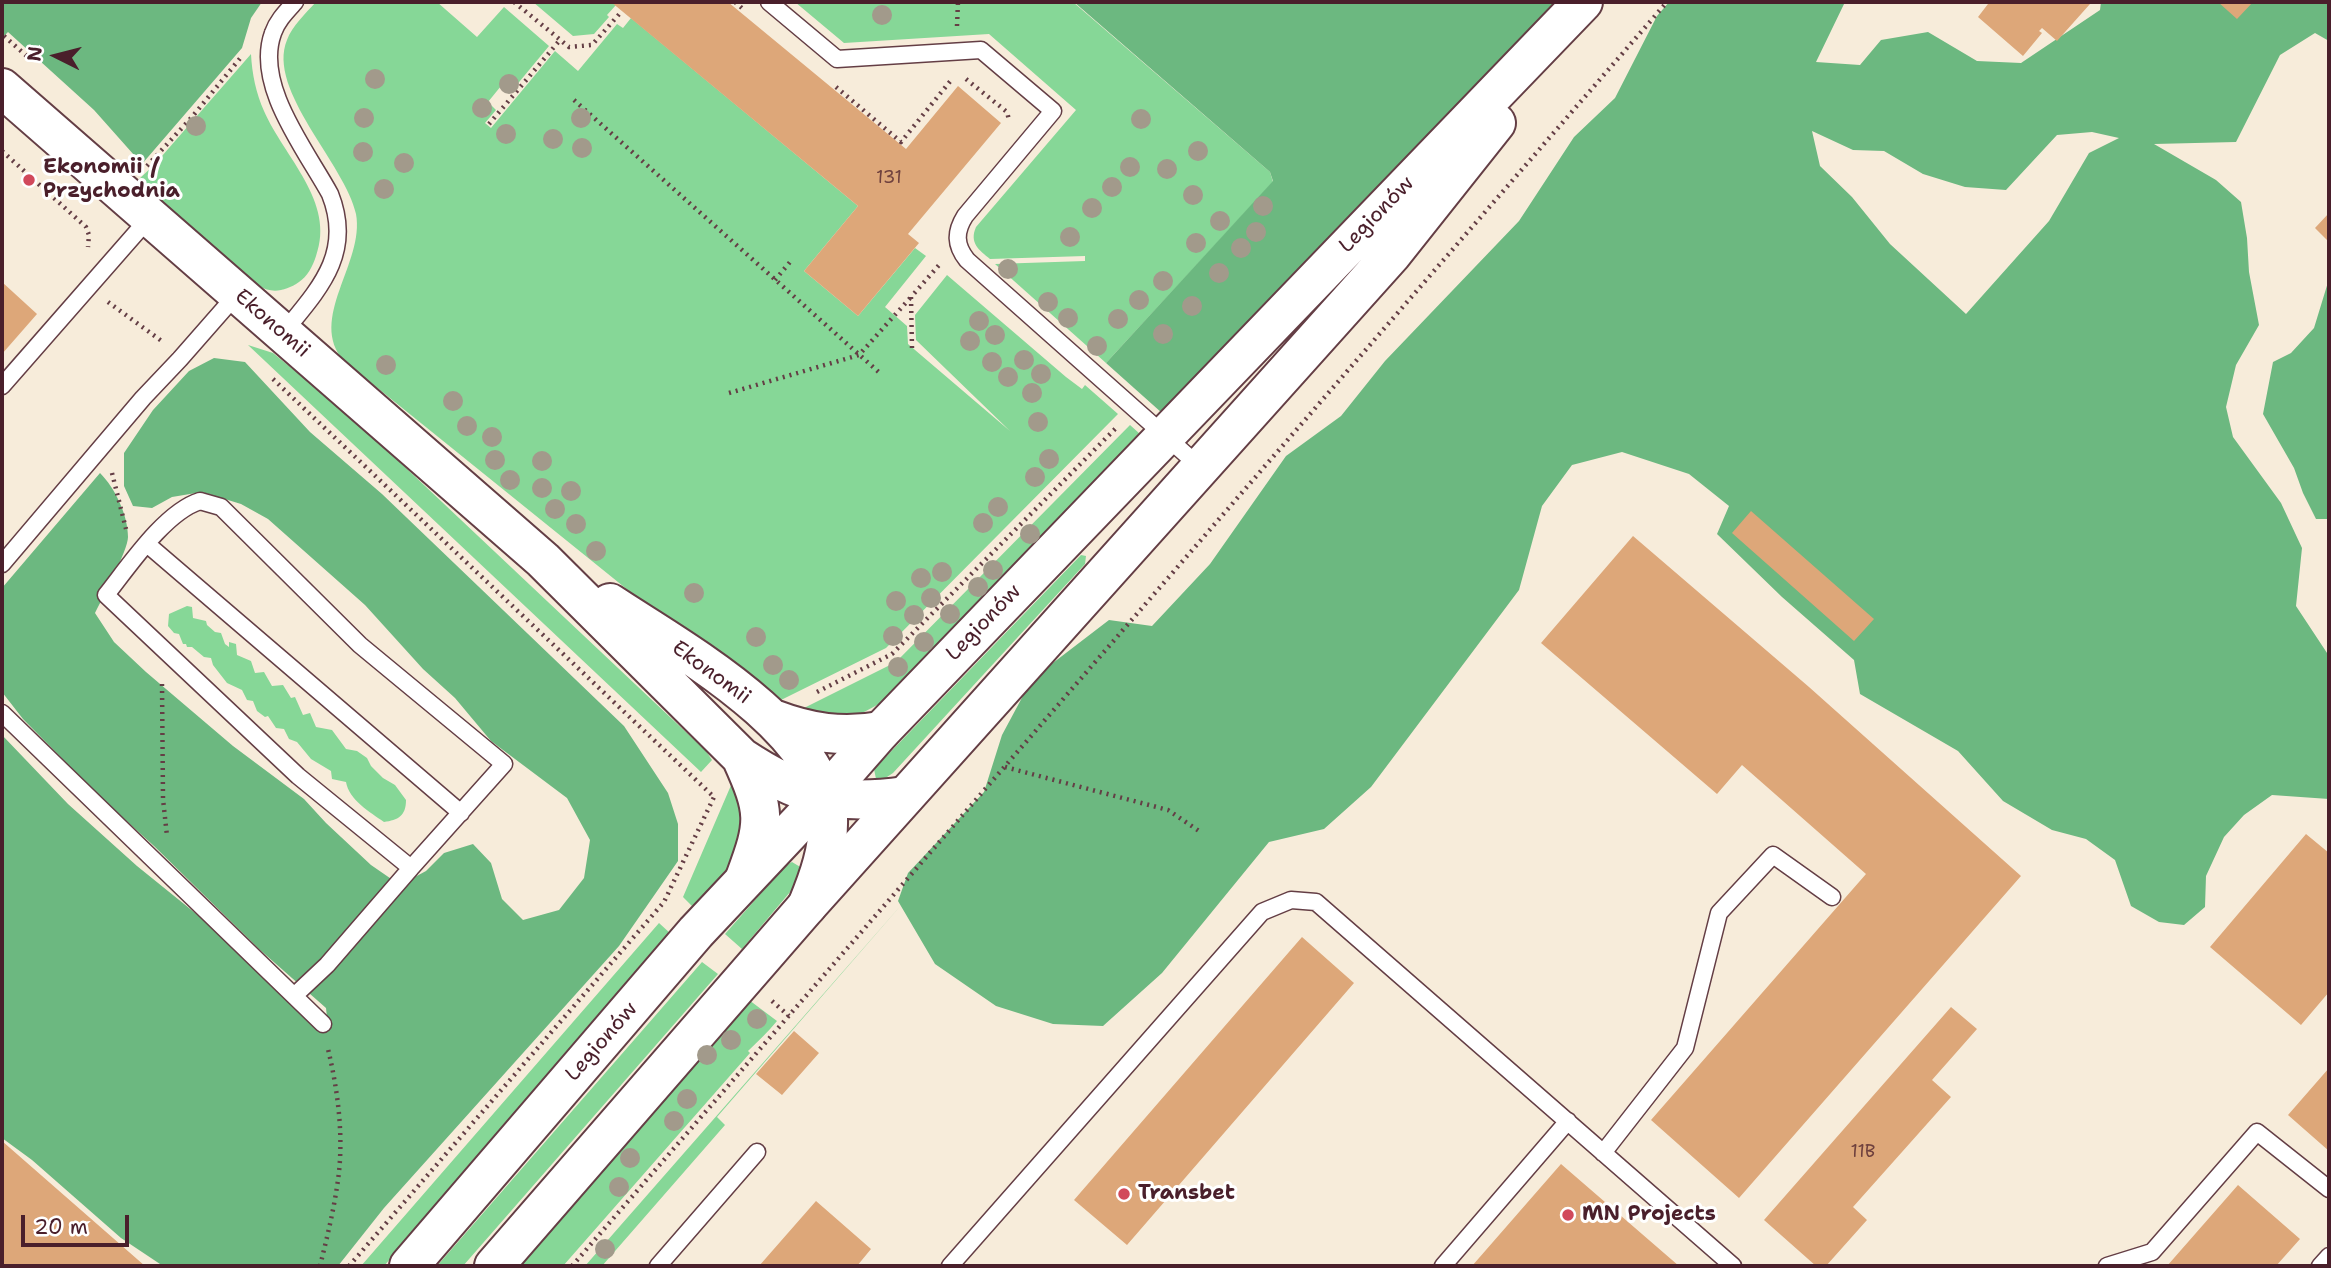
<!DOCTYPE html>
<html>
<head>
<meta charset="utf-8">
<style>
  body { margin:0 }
  #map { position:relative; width:2331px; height:1268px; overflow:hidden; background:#f7ecda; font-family:"Shantell Sans",sans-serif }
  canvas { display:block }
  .frame { position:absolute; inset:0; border:4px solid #4a1f2b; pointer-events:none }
  .north { position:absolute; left:21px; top:21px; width:70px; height:70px; -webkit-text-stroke:5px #fff; paint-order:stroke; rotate:276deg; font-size:19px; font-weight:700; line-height:28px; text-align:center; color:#4a1f2b }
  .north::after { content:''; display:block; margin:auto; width:24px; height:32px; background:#4a1f2b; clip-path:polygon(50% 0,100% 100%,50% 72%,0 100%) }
  .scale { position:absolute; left:21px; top:1215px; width:108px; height:32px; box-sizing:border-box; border:4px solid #4a1f2b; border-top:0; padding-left:9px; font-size:21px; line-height:24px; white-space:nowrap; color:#4a1f2b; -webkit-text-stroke:5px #fff; paint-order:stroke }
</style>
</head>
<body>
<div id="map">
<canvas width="2331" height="1268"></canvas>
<div class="frame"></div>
<div class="north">N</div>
<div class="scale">20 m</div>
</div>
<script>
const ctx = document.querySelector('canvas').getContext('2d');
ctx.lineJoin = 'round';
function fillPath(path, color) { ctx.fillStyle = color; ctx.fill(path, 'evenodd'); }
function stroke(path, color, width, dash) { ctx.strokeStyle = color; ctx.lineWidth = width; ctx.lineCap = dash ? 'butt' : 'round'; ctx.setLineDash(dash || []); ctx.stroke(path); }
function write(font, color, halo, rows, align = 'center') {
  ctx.font = font + ' "Shantell Sans",sans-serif'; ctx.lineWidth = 6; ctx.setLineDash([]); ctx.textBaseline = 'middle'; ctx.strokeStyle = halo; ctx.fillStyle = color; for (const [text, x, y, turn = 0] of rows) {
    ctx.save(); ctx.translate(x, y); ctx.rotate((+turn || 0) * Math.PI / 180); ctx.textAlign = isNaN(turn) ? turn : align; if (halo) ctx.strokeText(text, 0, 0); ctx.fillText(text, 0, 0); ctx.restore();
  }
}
fillPath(new Path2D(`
  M316 2H437L477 37 504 7 549 46 510 93 501 86 488 102 496 110 485 123 491 128 555 51 578 71 617 24 623 28 631 18 858 206 804 271 858 316 915 248 926 256 885 307 907 326 908 344 1010 431 916 340 915 315 947 275 1066 377 1082 389 1085 385 1118 414 886 648 781 700 771 702 732 674 344 361C307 319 365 263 356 214 346 165 266 90 287 40 292 26 306 13 316 2Z
  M533 2H611L616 5 607 15 609 17 594 34 573 36Z
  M795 2H1073L1270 172 1273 182 1106 363 995 264 1085 261V256L990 259C979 250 969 243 976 227L1076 110 989 34 844 43Z
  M251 54C252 74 256 93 264 111 284 157 336 202 316 256 313 266 307 277 299 282 286 291 272 294 259 286L138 180 155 164Z
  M248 345 273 353 354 419 706 751 712 760 701 772Z
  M1130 425 1140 434 879 704 851 719 798 711 896 662Z
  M1081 555 1086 556 1085 564 893 773 881 781 876 779 874 769Z
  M187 606 192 607 193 618 206 621 207 625 215 632 221 633 225 644 229 647V642L236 644 237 655 251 661 255 673 264 672 272 686 283 685 291 698 295 697 303 715 310 713 316 727 332 730 346 749 357 751 367 758 371 766 383 778 395 785 406 800C406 816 398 820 384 822 370 812 349 800 346 782L332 779 331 771 311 759 297 742 289 739 284 729 276 728 268 716 265 717 257 711 253 701 247 700 242 690 227 683 213 665 211 658 204 657 192 647H187L186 644H183L179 634 174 633 168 626 169 614Z
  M732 783 744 809 735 859 694 908 683 897Z
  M792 862 802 868 801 879 742 949 725 934 785 866Z
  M903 903 717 1117 725 1125 602 1266H585Z
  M659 923 671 934 384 1266H361Z
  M702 962 718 974 463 1266H437Z
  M749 1000 777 1021C768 1032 758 1041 748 1051L750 1053 563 1266H519Z`), '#86d797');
fillPath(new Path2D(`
  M2 2H262L251 18 242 48 142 164 94 110 8 32 2 38Z
  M1074 2H1582L1162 413 1106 363 1273 181 1270 172Z
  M1669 2H1845L1816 62 1860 65 1881 40 1928 32 1977 61 2021 63 2100 10 2101 2H2329V41L2315 33 2280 55 2236 142 2154 144 2216 180 2241 202 2247 238 2249 272 2259 325 2236 365 2226 407 2233 437 2281 503 2302 548 2296 606 2329 656V799L2272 795 2244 815 2224 837 2206 876 2205 907 2184 925 2159 922 2131 906 2115 860 2086 839 2052 830 2003 801 1958 751 1860 694 1854 660 1782 597 1717 534 1729 506 1689 474 1622 452 1572 465 1542 506 1519 590 1371 787 1324 829 1269 842 1162 973 1103 1026 1053 1024 996 1006 935 964 898 901 908 873 984 792 1002 735 1032 679 1109 620 1152 626 1210 564 1286 456 1341 416 1385 361 1519 221 1574 137 1615 98 1657 16ZM1812 131 1853 150 1884 151 1923 174 1965 187 2006 190 2057 135 2092 132 2119 138 2089 153 2049 221 1966 314 1890 244 1852 197 1820 166Z
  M2329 279V519H2316L2303 493 2294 468 2263 414 2273 362 2291 353 2314 328Z
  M214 358 245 362 310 432 382 494 624 726 668 793 678 824V861L619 946 384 1208 338 1266H163L121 1238 32 1160 2 1138V735L68 804 137 866 215 929 312 1025 328 1027 326 1008 259 949 154 846 100 797 23 719 2 692V588L100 473C115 488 128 515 128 537 128 550 102 599 95 613L114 642 146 672 233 746 304 799 326 823 371 865 400 885 426 871 444 853 473 844 491 863 502 899 523 920 559 910 584 878 590 840 567 798 491 741 455 698 423 669 365 605 268 519 241 504 202 492 172 497 152 508 133 506 124 486V453L153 410 189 371Z`), '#6cb880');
fillPath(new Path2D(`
  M611 2H728L906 149 958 86 1001 123 908 234 919 243 858 316 804 271 858 206Z
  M1985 2H2088L2090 4 2057 41 2042 28 2039 31 2042 33 2023 56 1978 17 1988 4Z
  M2218 2H2253L2237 19Z
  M2329 213V242L2315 228Z
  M2 282 37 314 2 354Z
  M1751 511 1874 619 1854 641 1732 533Z
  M1633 536 1809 687 2021 876 1739 1198 1651 1120 1866 874 1742 765 1717 794 1541 643Z
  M2306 834 2329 853V992L2301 1025 2210 947Z
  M1302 937 1354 983 1127 1245 1074 1200Z
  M1951 1007 1977 1029 1932 1080 1951 1097 1853 1207 1867 1220 1826 1266H1816L1764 1220Z
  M794 1031 819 1053 782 1095 756 1074Z
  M2329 1068V1151L2288 1115Z
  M2 1141 145 1266H2Z
  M1561 1164 1679 1266H1472Z
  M2238 1185 2300 1239 2276 1266H2167Z
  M816 1201 871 1249 857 1266H759Z`), '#dda779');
const service = new Path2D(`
  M769 2 837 59 981 50 1053 111 965 216C955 232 955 245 967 260L1199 466
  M283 333C318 290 354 254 330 194 306 150 254 85 273 33 277 21 286 12 295 2
  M2 386 150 217
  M147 544 461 813
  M2 564 143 398 180 359 237 294
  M2 713 323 1024
  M294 996 327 965 411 868 298 776 106 595C129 566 165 512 200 501L221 507 360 645 504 764 411 868
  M1603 1153 1685 1048 1719 913 1773 855 1832 897
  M658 1266 757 1152
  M950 1266 1262 912 1291 900 1316 902 1733 1266
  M1443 1266 1568 1121
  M2107 1266 2152 1252 2257 1132 2329 1189
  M2320 1266 2329 1256`);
const tertiary = new Path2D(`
  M2 88 543 560 741 757C800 796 834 806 905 796
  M610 603C678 648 823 727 828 818 829 849 819 877 807 906
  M773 719C810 733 842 738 881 731
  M741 757C766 812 766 822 745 878`);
const primary = new Path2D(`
  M409 1266 696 932 824 796 881 731 1583 2
  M494 1266 807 906 1392 254 1496 123`);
stroke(service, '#643e45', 19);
stroke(tertiary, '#643e45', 42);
stroke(primary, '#643e45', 42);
stroke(new Path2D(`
  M514 2 569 47 592 45 622 11
  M735 2 743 9
  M957 26 958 2
  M4 36 29 58
  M966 79 1007 112 1009 120
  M836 87 901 142 952 79
  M574 100 882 375
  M489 124 560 40
  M2 151 86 227 89 235 88 247
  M147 166 192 117 242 56
  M775 280 790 262
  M108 302 163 342
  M912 348 911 297 939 265
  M273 379 714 797
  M729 393 859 355 911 297
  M112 473 126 529
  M162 684 163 799 167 836
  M817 692 892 654 1117 427
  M1005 767 1168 810 1199 831
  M772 1001 789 1016
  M320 1266C327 1238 334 1209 338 1180 344 1137 338 1091 328 1049
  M349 1266 664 902 714 797
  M572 1266 1667 2`), '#643e45', 4.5, [2, 5]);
stroke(service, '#fff', 16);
stroke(tertiary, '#fff', 38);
stroke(primary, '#fff', 38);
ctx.fillStyle = '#a29a8b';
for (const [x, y] of [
  [882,15],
  [375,79],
  [509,84],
  [482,108],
  [364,118],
  [581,118],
  [1141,119],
  [196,126],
  [506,134],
  [553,139],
  [582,148],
  [1198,151],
  [363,152],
  [404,163],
  [1130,167],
  [1167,169],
  [1112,187],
  [384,189],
  [1193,195],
  [1263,206],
  [1092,208],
  [1220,221],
  [1256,232],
  [1070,237],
  [1196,243],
  [1241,248],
  [1008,269],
  [1219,273],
  [1163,281],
  [1139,300],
  [1048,302],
  [1192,306],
  [1068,318],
  [1118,319],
  [979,321],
  [1163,334],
  [995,335],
  [970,341],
  [1097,346],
  [1024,360],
  [992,362],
  [386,365],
  [1041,374],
  [1008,377],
  [1032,393],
  [453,401],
  [1038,422],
  [467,426],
  [492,437],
  [1049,459],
  [495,460],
  [542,461],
  [1035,477],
  [510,480],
  [542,488],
  [571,491],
  [998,507],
  [555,509],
  [983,523],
  [576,524],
  [1030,534],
  [596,551],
  [993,570],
  [942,572],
  [921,578],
  [978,587],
  [694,593],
  [931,598],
  [896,601],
  [950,614],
  [914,615],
  [893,636],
  [756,637],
  [924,642],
  [773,665],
  [898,667],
  [789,680],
  [757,1019],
  [731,1040],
  [707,1055],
  [687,1099],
  [674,1121],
  [630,1158],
  [619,1187],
  [605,1249]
]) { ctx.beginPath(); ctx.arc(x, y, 10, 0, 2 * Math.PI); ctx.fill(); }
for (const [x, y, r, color] of [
  [29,180,7,"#d1495b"],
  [1124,1194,7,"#d1495b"],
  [1568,1215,7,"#d1495b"]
]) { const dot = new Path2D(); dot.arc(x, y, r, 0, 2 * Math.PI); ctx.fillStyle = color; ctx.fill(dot); stroke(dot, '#fff', 2.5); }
write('18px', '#6f413e', null, [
  ["131",889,178],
  ["11B",1863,1152]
]);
write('bold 21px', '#4a1f2b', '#fff', [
  ["Ekonomii /",43,168],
  ["Przychodnia",43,192],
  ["Transbet",1138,1194],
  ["MN Projects",1582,1215]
], 'left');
write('21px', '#4a1f2b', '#fff', [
  ["Legionów",1377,215,-46],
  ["Ekonomii",272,324,41],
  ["Legionów",984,623,-46],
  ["Ekonomii",711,673,36],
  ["Legionów",602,1042,-49]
]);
</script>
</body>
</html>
